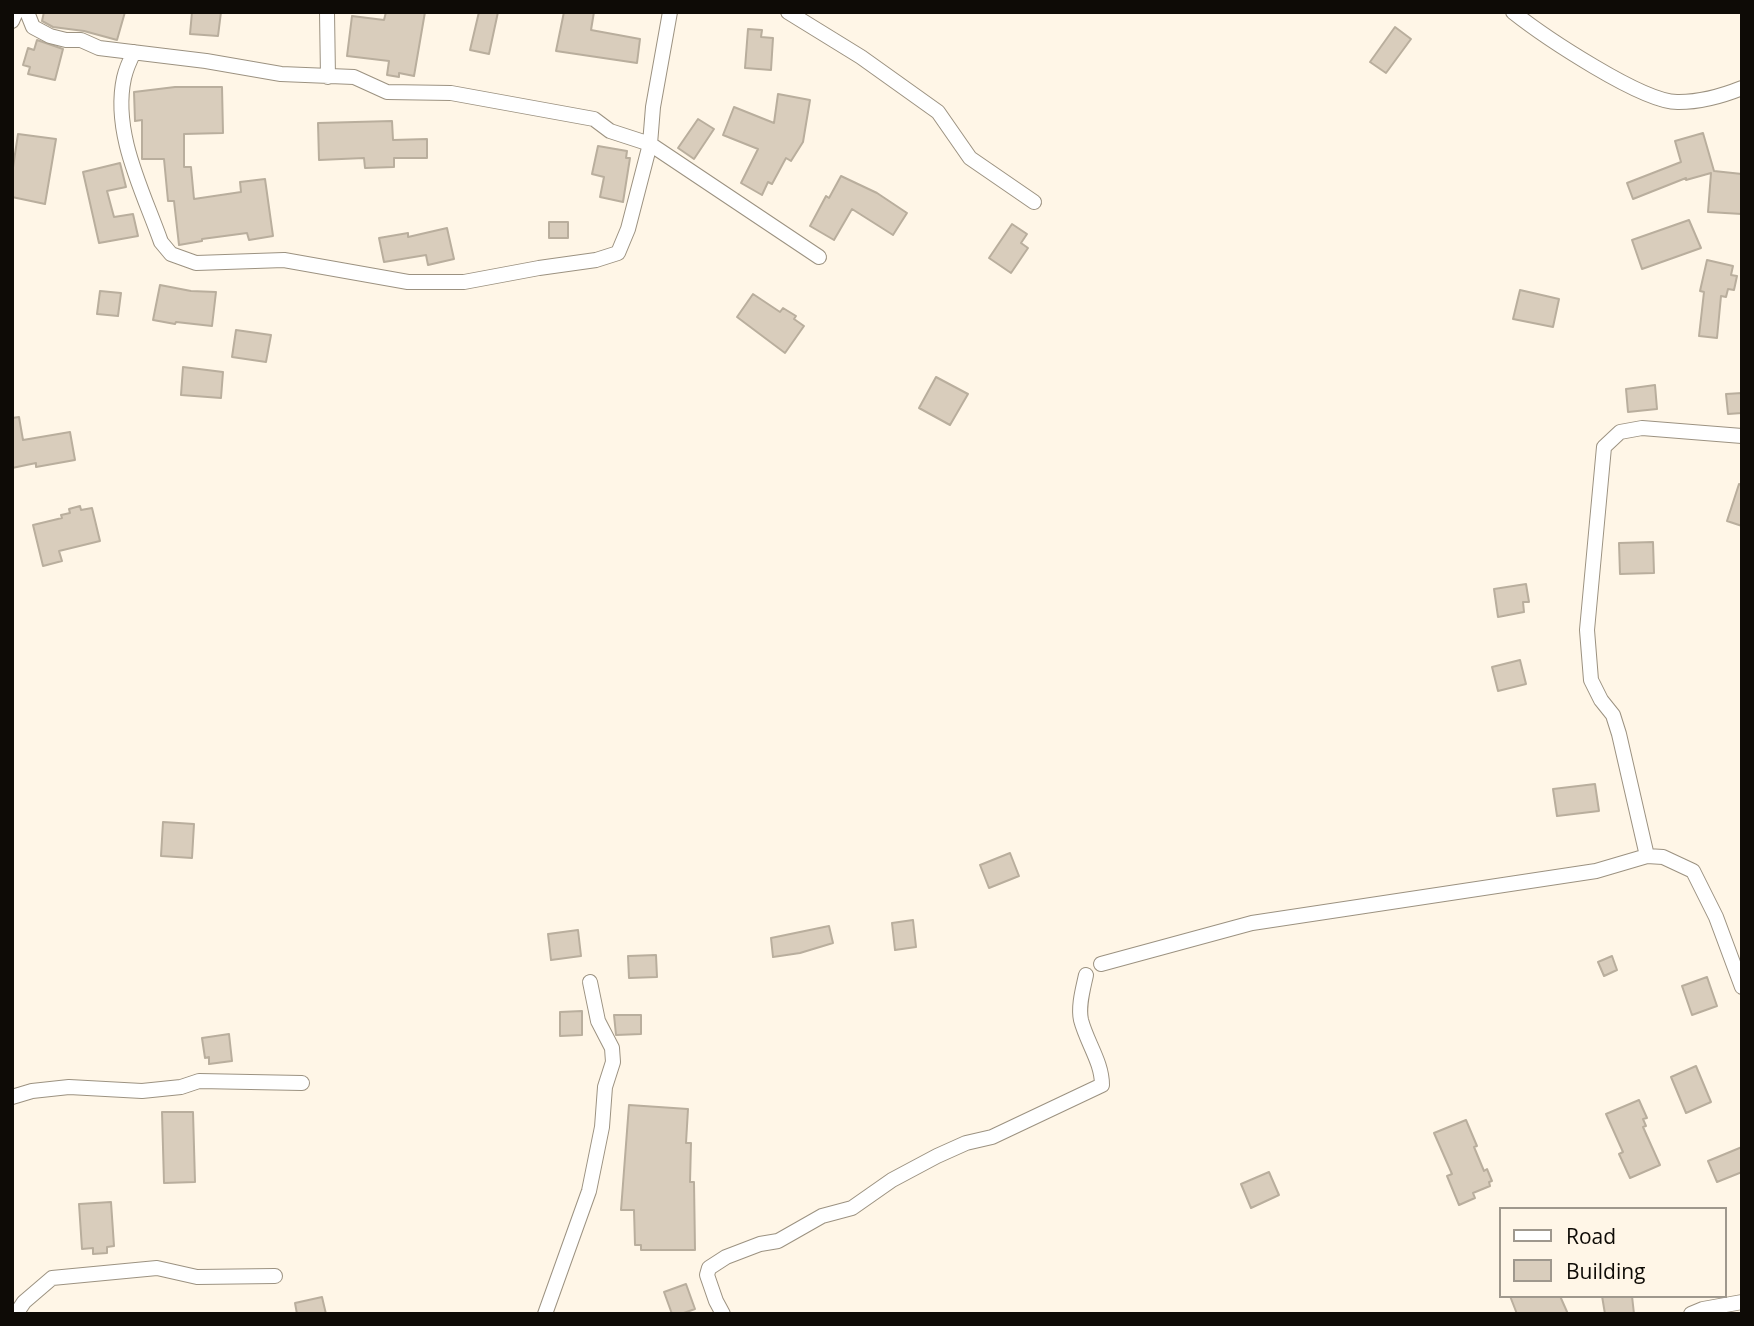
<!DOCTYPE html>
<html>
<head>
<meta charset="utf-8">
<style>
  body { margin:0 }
  #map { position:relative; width:1754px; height:1326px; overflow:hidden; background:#fff6e7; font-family:"Open Sans",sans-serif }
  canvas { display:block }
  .frame { position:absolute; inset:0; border:14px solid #0e0b06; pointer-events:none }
  .legend { position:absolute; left:1499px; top:1207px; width:228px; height:91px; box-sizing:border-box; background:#fff6e7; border:2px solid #9f988d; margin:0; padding:9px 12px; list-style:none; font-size:21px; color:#0e0b06 }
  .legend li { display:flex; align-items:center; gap:14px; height:35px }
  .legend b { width:35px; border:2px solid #9f988d }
</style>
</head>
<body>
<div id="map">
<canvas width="1754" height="1326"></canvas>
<div class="frame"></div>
<ul class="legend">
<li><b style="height:9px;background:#fff"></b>Road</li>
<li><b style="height:19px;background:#d9cdbc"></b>Building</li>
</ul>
</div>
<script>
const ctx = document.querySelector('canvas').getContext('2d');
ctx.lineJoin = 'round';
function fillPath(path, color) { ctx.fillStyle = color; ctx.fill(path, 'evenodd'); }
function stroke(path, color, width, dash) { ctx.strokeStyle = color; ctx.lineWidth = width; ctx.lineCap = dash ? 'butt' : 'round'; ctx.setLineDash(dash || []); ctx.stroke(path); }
const building = new Path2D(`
  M44 12H125L117 40 84 31 53 27 42 21Z
  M192 12H221L218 36 190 34Z
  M386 12H425L414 76 399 73V77L387 75 389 61 347 56 352 16 384 20Z
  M479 12H498L489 54 470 50Z
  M564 12H594L591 30 640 39 637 63 556 51Z
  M1395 27 1411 39 1386 73 1370 62Z
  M748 29 762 30 761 37 773 38 771 70 745 68Z
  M37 40 63 49 55 80 28 74 30 67 23 65 28 48 34 50Z
  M175 87H222L223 133 184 134V167H191L194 199 241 192 240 182 265 179 273 236 249 240 247 233 202 239V241L179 245 174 201H168L164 159H142V120L135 121 134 92Z
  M778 94 810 100 803 142 791 161 786 158 772 184 768 182 762 195 741 183 758 149 723 135 734 107 774 123Z
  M698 119 714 129 694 159 678 148Z
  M392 121 393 140 427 139V158H394V167L365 168 364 158 319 160 318 123Z
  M1703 133 1714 171 1742 174V214L1708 212 1711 173 1686 180V178L1633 199 1627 183 1681 162 1675 141Z
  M18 134 56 139 45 204 12 197V174Z
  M598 146 627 151 626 158H630L623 202 600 197 604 177 592 174Z
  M120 163 126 187 107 191 114 217 133 214 138 236 99 243 83 172Z
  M841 176 877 193 907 213 893 235 852 209 834 240 810 226 826 196 829 198Z
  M1689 220 1701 248 1642 269 1632 240Z
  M549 222H568V238H549Z
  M1012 224 1027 234 1021 243 1028 248 1011 273 989 258Z
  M447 228 454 259 428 265 426 255 384 262 379 238 408 233V237Z
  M1707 260 1733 266 1731 275 1737 276 1734 290 1728 289 1726 297 1721 296 1717 338 1699 336 1704 292 1700 291Z
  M160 285 191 291 216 292 212 326 176 322 175 324 153 320Z
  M1520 290 1559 299 1553 327 1513 319Z
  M100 291 121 293 118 316 97 314Z
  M753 294 780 312 783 308 796 316 794 319 804 326 785 353 737 317Z
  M236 330 271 335 266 362 232 357Z
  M183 367 223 372 221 398 181 395Z
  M936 377 968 394 950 425 919 408Z
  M1655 385 1657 409 1628 412 1626 389Z
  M1742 393V413L1728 414 1726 394Z
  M19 417 23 440 70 432 75 460 36 467V463L12 468V418Z
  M1739 484 1742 485V526L1727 521Z
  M80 506 81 510 92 508 100 541 59 551 62 561 43 566 33 525 62 518 61 515 70 513 69 509Z
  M1653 542 1654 573 1620 574 1619 543Z
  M1526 584 1529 602H1523L1524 612 1498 617 1494 589Z
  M1520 660 1526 684 1498 691 1492 667Z
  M1595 784 1599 811 1557 816 1553 789Z
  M163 822 194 824 192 858 161 856Z
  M1010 853 1019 876 989 888 980 865Z
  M913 920 916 947 895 950 892 923Z
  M829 926 833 943 800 953 773 957 771 938Z
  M578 930 581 956 551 960 548 934Z
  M656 955 657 977 629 978 628 956Z
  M1612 956 1617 970 1604 976 1598 962Z
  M1707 977 1717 1006 1692 1015 1682 986Z
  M582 1011V1035L560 1036V1012Z
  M614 1015H641V1034L616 1035Z
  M229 1034 232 1061 209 1064V1057L205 1058 202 1038Z
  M1696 1066 1711 1102 1686 1113 1671 1077Z
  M1639 1100 1647 1118 1643 1119 1646 1126 1643 1127 1660 1165 1630 1178 1619 1154 1623 1152 1606 1114Z
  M629 1105 688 1109 686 1143H691L690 1182H694L695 1250H641V1245H635L634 1210H621Z
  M162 1112H193L195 1182 164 1183Z
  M1466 1120 1477 1146 1474 1147 1484 1171 1487 1169 1492 1181 1489 1182 1490 1186 1473 1193 1475 1198 1459 1205 1447 1176 1452 1174 1434 1133Z
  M1742 1147V1172L1717 1182 1708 1161Z
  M1269 1172 1279 1195 1251 1208 1241 1184Z
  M111 1202 114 1246 107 1247V1253L93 1254V1248L82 1249 79 1204Z
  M686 1284 695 1309 681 1314H672L664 1292Z
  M1510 1296H1560L1568 1314H1517Z
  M1602 1296H1632L1634 1314H1605Z
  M322 1297 326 1314H297L295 1303Z`);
fillPath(building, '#d9cdbc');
stroke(building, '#b9ae9d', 2);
const street = new Path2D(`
  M27 12 33 27 50 36 66 40H81L99 48 206 61 281 74 354 77 387 92 451 93 594 119 610 131 650 144 819 257
  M327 12 328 77
  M788 12 861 57 938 112 970 158 1034 202
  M1513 12C1542 35 1644 104 1679 102 1700 102 1722 96 1742 88
  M12 21 16 12
  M134 52C130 60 126 69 124 78 112 133 143 191 161 242L171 254 196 263 284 260 408 282H464L539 268 596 260 618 253 628 229 650 144 653 107 670 12
  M1647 856 1619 734 1613 715 1601 700 1591 680 1587 630 1604 447 1620 432 1642 428 1742 436
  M1101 964 1252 923 1596 871 1647 856 1663 857 1693 871 1716 917 1742 987
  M12 1097 32 1091 69 1087 142 1091 181 1087 199 1081 302 1083
  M16 1314 24 1302 52 1278 157 1268 197 1277 275 1276
  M545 1314 589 1191 602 1127 605 1087 613 1062 612 1048 598 1021 590 982
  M723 1314 716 1301 707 1275 709 1268 726 1257 760 1244 778 1241 822 1216 852 1208 892 1180 937 1156 966 1143 992 1137 1102 1085C1102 1062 1087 1043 1081 1020 1078 1006 1083 989 1086 975
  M1691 1314 1703 1309 1742 1302`);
stroke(street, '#9c9281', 16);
stroke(street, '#fff', 14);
</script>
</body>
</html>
